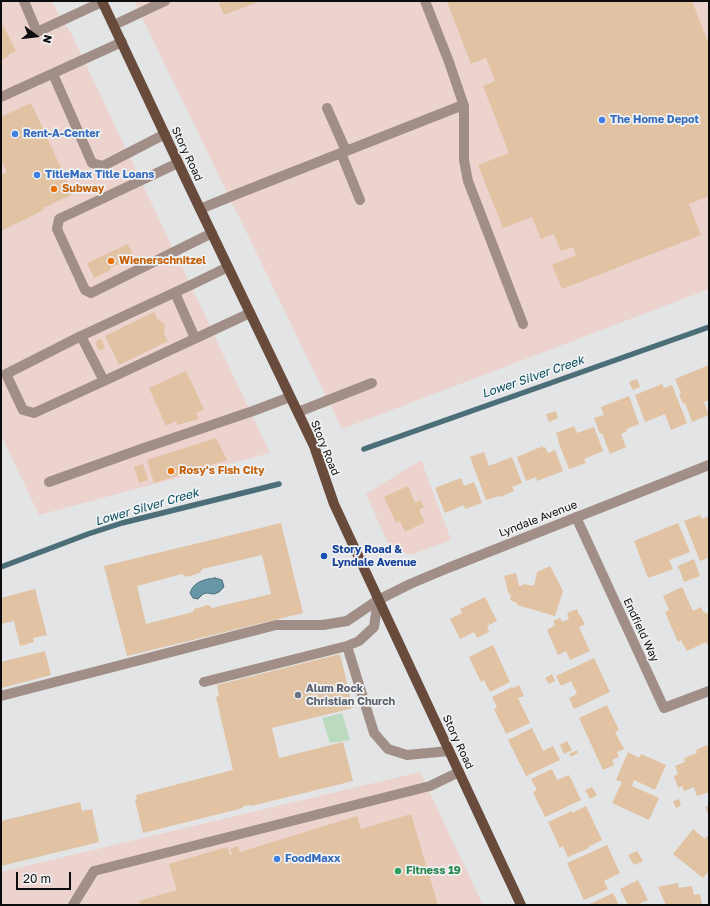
<!DOCTYPE html>
<html>
<head>
<meta charset="utf-8">
<style>
  body { margin:0 }
  #map { position:relative; width:710px; height:906px; overflow:hidden; background:#e3e4e5; font-family:"Golos Text",sans-serif }
  canvas { display:block }
  .frame { position:absolute; inset:0; border:2px solid #0d0d0d; pointer-events:none }
  .north { position:absolute; left:16px; top:16px; width:40px; height:40px; -webkit-text-stroke:3px #f0f1f2; paint-order:stroke; rotate:105deg; font-size:11px; font-weight:700; line-height:16px; text-align:center; color:#0d0d0d }
  .north::after { content:''; display:block; margin:auto; width:14px; height:18px; background:#0d0d0d; clip-path:polygon(50% 0,100% 100%,50% 72%,0 100%) }
  .scale { position:absolute; left:16px; top:872px; width:55px; height:18px; box-sizing:border-box; border:2px solid #0d0d0d; border-top:0; padding-left:5px; font-size:12px; line-height:14px; white-space:nowrap; color:#0d0d0d; -webkit-text-stroke:3px #f0f1f2; paint-order:stroke }
</style>
</head>
<body>
<div id="map">
<canvas width="710" height="906"></canvas>
<div class="frame"></div>
<div class="north">N</div>
<div class="scale">20 m</div>
</div>
<script>
const ctx = document.querySelector('canvas').getContext('2d');
ctx.lineJoin = 'round';
function fillPath(path, color) { ctx.fillStyle = color; ctx.fill(path, 'evenodd'); }
function stroke(path, color, width, dash) { ctx.strokeStyle = color; ctx.lineWidth = width; ctx.lineCap = dash ? 'butt' : 'round'; ctx.setLineDash(dash || []); ctx.stroke(path); }
function write(font, color, halo, rows, align = 'center') {
  ctx.font = font + ' "Golos Text",sans-serif'; ctx.lineWidth = 3.5; ctx.setLineDash([]); ctx.textBaseline = 'middle'; ctx.strokeStyle = halo; ctx.fillStyle = color; for (const [text, x, y, turn = 0] of rows) {
    ctx.save(); ctx.translate(x, y); ctx.rotate((+turn || 0) * Math.PI / 180); ctx.textAlign = isNaN(turn) ? turn : align; if (halo) ctx.strokeText(text, 0, 0); ctx.fillText(text, 0, 0); ctx.restore();
  }
}
fillPath(new Path2D(`
  M1 1H52L55 8 72 35 270 453 39 515 1 435Z
  M134 1H709V289L342 429Z
  M421 460 451 540 410 555 388 543 366 494Z
  M420 772 483 905H1V872Z`), '#edd3cd');
fillPath(new Path2D(`
  M342 713 350 740 330 743 322 718Z`), '#bbdbc0');
const water = new Path2D(`
  M215 578 222 580 224 587 219 592 214 594 207 593 203 594 198 599 193 598 190 593C193 582 205 579 215 578Z`);
fillPath(water, '#6797a7');
stroke(water, '#4c6e79', 1);
stroke(new Path2D(`
  M364 449 709 327
  M1 567 88 534 122 523 279 484`), '#4c6e79', 5.5);
fillPath(new Path2D(`
  M218 1H261L224 15Z
  M447 1H692L709 45V196L689 204 701 235 562 289 552 265 576 255 573 247 561 251 554 234 541 239 532 217 503 228 478 165 509 153 483 86 495 81 486 58 471 64Z
  M1 21 16 51 8 55 9 56 1 60Z
  M31 103 73 194 43 208 44 210 1 231V175L7 172 1 159V117Z
  M128 244 135 259 119 266 118 264 110 268 111 270 94 278 87 263Z
  M154 312 157 319 165 324 164 334 168 341 119 365 105 336Z
  M101 339 105 348 99 351 95 342Z
  M709 365V400L704 402 709 415 692 422 685 403 683 404 679 394 681 393 675 379Z
  M186 371 204 409 196 413 199 419 177 425 176 421 166 426 149 388Z
  M637 379 640 387 633 390 629 382Z
  M662 384 664 388 672 385 687 423 671 430 665 414 645 422 635 395Z
  M629 396 639 424 626 429 627 431 621 434 626 447 610 454 602 433 600 434 594 418 604 415 601 407Z
  M556 411 558 418 549 422 546 414Z
  M574 426 577 433 594 427 603 451 584 459 586 463 569 469 558 441H559L556 433Z
  M216 438 227 460 154 483 147 460Z
  M543 446V448L545 447 548 453 555 450 563 471 537 481 536 477 526 481 517 457Z
  M484 452 489 466 512 457 522 483 512 487 514 491 500 497 499 496 486 500 470 457Z
  M143 464 148 480 139 483 134 467Z
  M461 478 464 486 474 482 482 503 465 509 464 505 445 513 435 488Z
  M408 486 415 503 420 500 424 507 419 510 425 522 405 532 400 521 396 523 384 497Z
  M700 515 702 519 709 516V560L708 558 700 561 684 521Z
  M281 523 303 613 127 656 104 566ZM262 555 271 594 212 608 208 605 194 609 193 612 146 624 137 586 182 574 186 577 200 573 202 569Z
  M678 523 690 552 669 560 673 569 648 578 634 541Z
  M694 559 700 576 684 582 678 566Z
  M550 566 563 591 555 616 517 605V603L510 600 511 594 509 595 504 576 516 573 519 586H522L523 584 534 586 537 572Z
  M682 587 693 611 701 607 704 613 706 612 709 617V645H707L706 642 687 651 681 640 678 642 665 612 669 610 663 596Z
  M35 589 47 635 33 638 34 642 20 646 14 621 1 624V598Z
  M485 597 497 621 487 626 489 632 477 638 474 632 460 639 450 619 462 613 460 609Z
  M577 609 579 615H580L585 624 579 627 590 651 570 660 566 651 558 655 547 630 555 625 553 621 560 618 562 622 569 619 567 613Z
  M493 645 510 682 490 692 484 680 481 682 469 657Z
  M45 651 51 675 1 688V662Z
  M340 654 353 708 272 728 279 758 343 742 353 781 251 806V805L243 806V808L143 833 135 800 137 799 136 795 233 770 216 697 219 696 217 685Z
  M594 658 610 692 574 709 569 698 577 694 571 681 561 686 556 676Z
  M552 674 555 681 549 684 545 678Z
  M519 685 524 696 518 698 530 723 506 734 494 709 497 707 492 697 512 687 513 688Z
  M607 705 619 730 615 732 624 749 617 752 619 757 612 760 614 765 603 770 579 718Z
  M532 728 543 751 553 746 560 760 526 776 508 740Z
  M567 741 572 750 564 754 560 745Z
  M707 745 709 750V792L697 796 694 787 684 791 682 786 678 788 674 776 678 774 675 766 685 762 684 758 697 753 696 750Z
  M577 750 578 753 571 757 569 754Z
  M628 752 639 758 641 754 666 765 655 790 634 780 632 786 659 798 649 820 612 803 622 782 616 780Z
  M552 769 557 780 569 775 581 800 545 817 533 792 537 790 531 779Z
  M592 787 597 795 590 799 585 790Z
  M679 799 681 806 676 808 673 801Z
  M80 802 82 811 92 809 99 842 1 866V821Z
  M586 806 602 840 588 847 589 848 568 857 563 846 560 848 548 822 572 811V813Z
  M709 806V816L705 807Z
  M411 814 438 905H140L139 901 177 890 169 864 227 847 230 855 232 854 230 849 238 846 240 852 357 816 361 829Z
  M693 829 705 839 709 834V871L703 878 673 854Z
  M607 845 620 873 604 881 608 889 584 900 567 863Z
  M637 851 643 861 634 865 628 855Z
  M638 880 648 900 637 905H628L620 889Z
  M678 883 679 888 692 886 694 895 700 894 702 905H666L658 887Z
  M613 893 619 905H588Z`), '#e1c2a2');
stroke(new Path2D(`
  M24 1 37 32 102 2
  M425 1 449 62 464 106V160L468 181 523 324
  M114 25 165 1
  M53 74 92 163 103 166 165 134
  M1 97 122 42
  M327 108 346 151
  M341 153 360 200
  M178 163 59 219 57 229 85 290 91 293 212 233
  M200 209 237 194 463 105
  M228 267 193 284 81 336 6 374 23 410 34 413 104 381 250 313
  M175 293 195 338
  M81 336 104 381
  M298 412 372 383
  M49 482 144 448 253 411 290 397
  M576 517 664 708 709 691
  M347 646 374 733 388 749 407 755 449 751
  M204 682 347 646 359 641 374 627 378 600
  M1 696 276 625H323L347 621 378 600 410 584 448 568 709 465
  M73 905 94 871 430 786 459 772`), '#a18f87', 10);
stroke(new Path2D(`
  M102 1 190 188 314 446 334 504 521 905`), '#694b3c', 10);
for (const [x, y, r, color] of [
  [602,120,4,"#3f7fe0"],
  [15,134,4,"#3f7fe0"],
  [37,175,4,"#3f7fe0"],
  [54,189,4,"#e8710a"],
  [111,261,4,"#e8710a"],
  [171,471,4,"#e8710a"],
  [324,556,4,"#1a4fb4"],
  [298,695,4,"#6b7280"],
  [277,859,4,"#3f7fe0"],
  [398,871,4,"#2e9e5b"]
]) { const dot = new Path2D(); dot.arc(x, y, r, 0, 2 * Math.PI); ctx.fillStyle = color; ctx.fill(dot); stroke(dot, '#f0f1f2', 1.5); }
write('bold 11px', '#366cbe', '#f0f1f2', [
  ["The Home Depot",610,120],
  ["Rent-A-Center",23,134],
  ["TitleMax Title Loans",45,175],
  ["FoodMaxx",285,859]
], 'left');
write('11px', '#0d0d0d', '#f0f1f2', [
  ["Story Road",187,154,65],
  ["Story Road",325,448,68],
  ["Lyndale Avenue",538,519,-21],
  ["Endfield Way",641,630,65],
  ["Story Road",458,742,65]
]);
write('bold 11px', '#c56008', '#f0f1f2', [
  ["Subway",62,189],
  ["Wienerschnitzel",119,261],
  ["Rosy's Fish City",179,471]
], 'left');
write('bold 11px', '#164399', '#f0f1f2', [
  ["Story Road &",332,550],
  ["Lyndale Avenue",332,563]
], 'left');
write('bold 11px', '#5b616d', '#f0f1f2', [
  ["Alum Rock",306,689],
  ["Christian Church",306,702]
], 'left');
write('bold 11px', '#27864d', '#f0f1f2', [
  ["Fitness 19",406,871]
], 'left');
write('italic 12px', '#094f60', '#f0f1f2', [
  ["Lower Silver Creek",533,377,-19],
  ["Lower Silver Creek",147,507,-16]
]);
</script>
</body>
</html>
